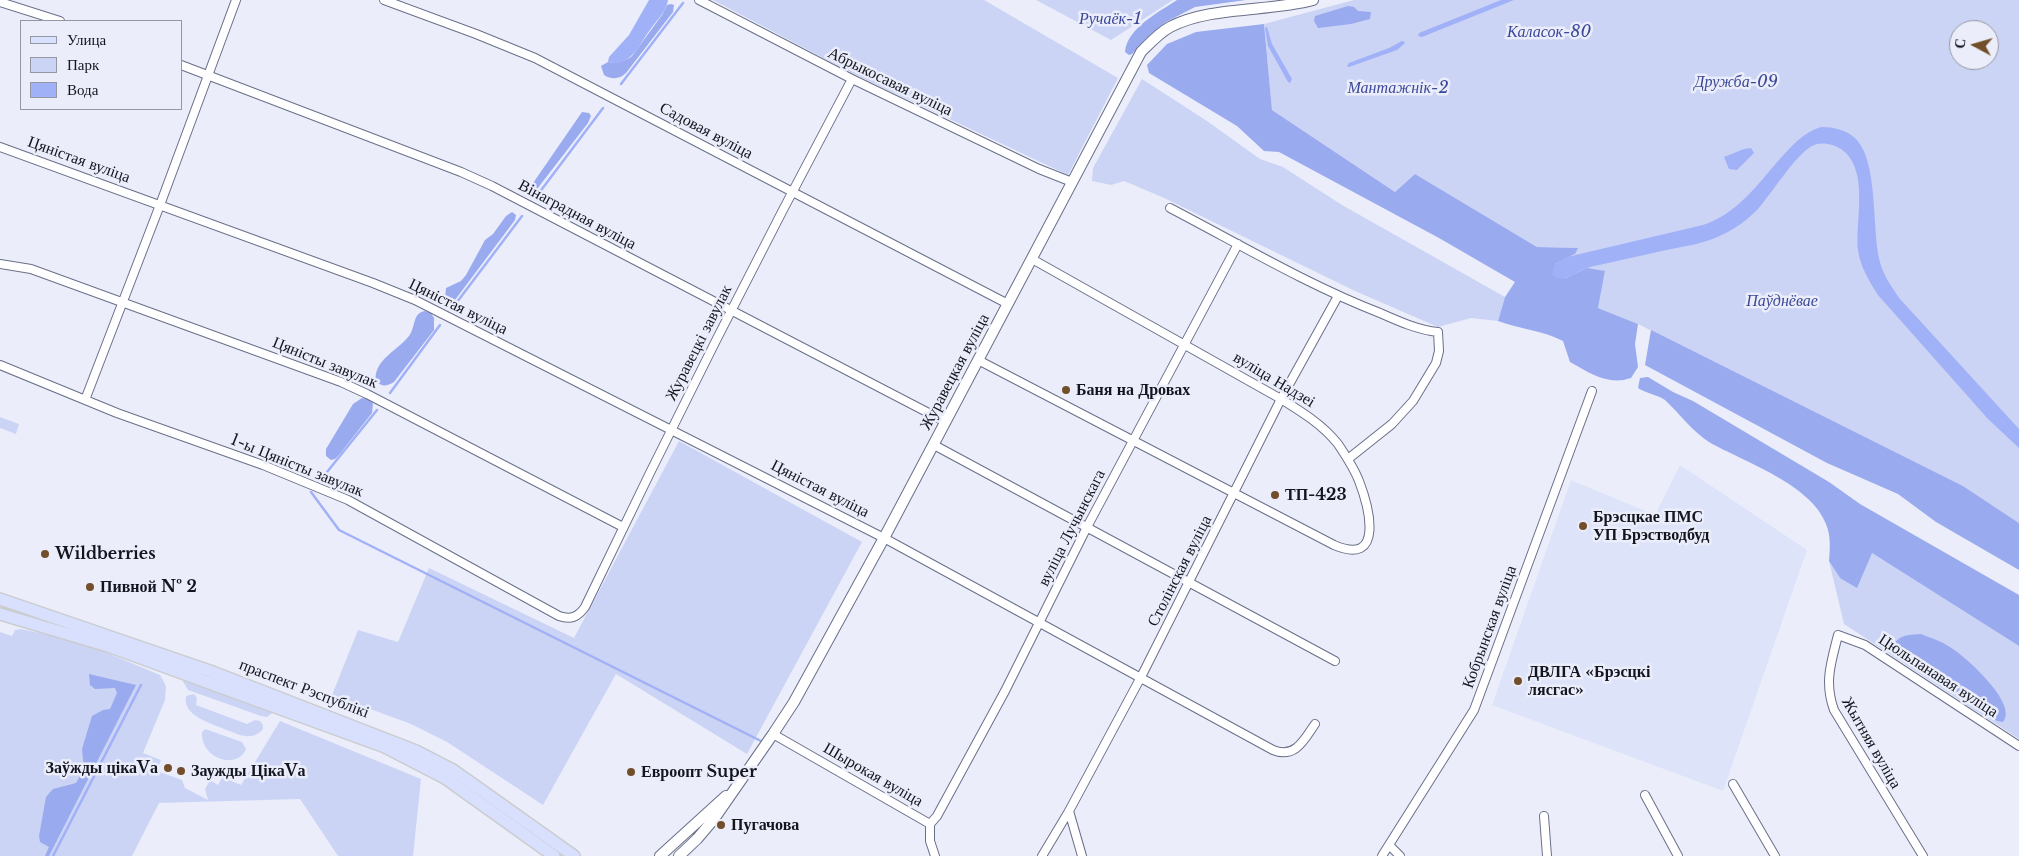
<!DOCTYPE html>
<html>
<head>
<meta charset="utf-8">
<style>
  body { margin:0 }
  #map { position:relative; width:2019px; height:856px; overflow:hidden; background:#ebeefa; font-family:"Libre Baskerville",serif }
  canvas { display:block }
  .legend { position:absolute; left:20px; top:20px; width:162px; height:90px; box-sizing:border-box; background:#ebeefa; border:1px solid #9597a2; margin:0; padding:6px 9px; list-style:none; font-size:15px; color:#13151f }
  .legend li { display:flex; align-items:center; gap:10px; height:25px }
  .legend b { width:25px; border:1px solid #9597a2 }
  .north { position:absolute; left:1949px; top:20px; width:50px; height:50px; box-sizing:border-box; background:#ebeefa; border:1px solid #9597a2; border-radius:50%; rotate:276deg; font-size:14px; font-weight:700; line-height:20px; text-align:center; color:#13151f }
  .north::after { content:''; display:block; margin:auto; width:18px; height:22px; background:#734e2a; clip-path:polygon(50% 0,100% 100%,50% 72%,0 100%) }
</style>
</head>
<body>
<div id="map">
<canvas width="2019" height="856"></canvas>
<ul class="legend">
<li><b style="height:6px;background:#d8e0fe"></b>Улица</li>
<li><b style="height:14px;background:#cbd4f5"></b>Парк</li>
<li><b style="height:14px;background:#a0b1f7"></b>Вода</li>
</ul>
<div class="north">С</div>
</div>
<script>
const ctx = document.querySelector('canvas').getContext('2d');
ctx.lineJoin = 'round';
function fillPath(path, color) { ctx.fillStyle = color; ctx.fill(path, 'evenodd'); }
function stroke(path, color, width, dash) { ctx.strokeStyle = color; ctx.lineWidth = width; ctx.lineCap = dash ? 'butt' : 'round'; ctx.setLineDash(dash || []); ctx.stroke(path); }
function write(font, color, halo, rows, align = 'center') {
  ctx.font = font + ' "Libre Baskerville",serif'; ctx.lineWidth = 5; ctx.setLineDash([]); ctx.textBaseline = 'middle'; ctx.strokeStyle = halo; ctx.fillStyle = color; for (const [text, x, y, turn = 0] of rows) {
    ctx.save(); ctx.translate(x, y); ctx.rotate((+turn || 0) * Math.PI / 180); ctx.textAlign = isNaN(turn) ? turn : align; if (halo) ctx.strokeText(text, 0, 0); ctx.fillText(text, 0, 0); ctx.restore();
  }
}
fillPath(new Path2D(`
  M1680 465 1807 550 1723 791 1492 705 1571 480 1655 515Z`), '#dde3f9');
fillPath(new Path2D(`
  M713 0H984L1118 78 1068 175 852 73Z
  M1036 0H1173L1111 40Z
  M1354 0H2019V523L1963 486 1638 324 1598 308 1605 271 1566 278 1577 248 1537 247 1415 174 1395 192 1272 110 1264 24ZM1959 30H1989V60H1959Z
  M1142 79 1207 121 1260 159 1283 167 1342 205 1505 297 1498 321 1471 318 1438 327 1355 291 1162 197 1124 181 1111 185 1092 181 1093 168Z
  M0 417 19 424 16 434 0 428Z
  M679 441 862 542 747 754 616 674 543 805 447 742 411 724 332 695 358 630 398 642 429 568 574 638Z
  M1872 553 2019 646V739L1844 624 1829 561 1840 578Z
  M21 629 81 642 160 675 166 686 165 700 143 753 161 760 157 771 182 780 185 788 208 800 205 789 210 780 218 785 222 777 241 785 280 721 421 779 413 856H338L300 799 159 803 132 856H0V632L12 636 15 630Z
  M181 678 272 710V713L267 717 261 716 188 690Z
  M194 694 197 698 196 705 247 724 255 720 260 721 263 725V729C259 734 253 737 246 736 239 736 231 731 224 729 211 723 182 716 186 696Z
  M205 729 242 742 246 749C237 771 200 758 202 732Z`), '#cbd4f5');
fillPath(new Path2D(`
  M1177 0H1246L1195 7 1166 22 1151 34 1132 54 1129 55 1125 52C1127 28 1159 12 1177 0Z
  M671 4 674 5 673 12 626 73C620 79 612 80 604 75L601 66 608 62C616 64 626 61 632 56L662 15 667 5Z
  M1348 6 1354 7 1358 11 1371 12 1370 19 1351 24 1318 28 1314 21 1315 16Z
  M1264 24 1272 110 1395 192 1415 174 1537 247 1578 248 1575 254 1555 264 1566 278 1587 268 1605 271 1598 308 1638 324 1635 344 1638 367 1631 378C1608 386 1590 373 1570 362L1563 341C1541 330 1520 329 1498 321L1505 297 1515 282 1439 238 1279 152 1264 151 1237 126 1149 73 1147 65 1167 44 1196 32Z
  M582 112 589 113 591 116 588 123 534 193 530 194 531 186Z
  M512 212 516 215 515 220 455 300 448 301 445 298 446 288 461 281 466 275 485 240 493 234 506 216Z
  M425 311 431 313 434 318V330L394 382C387 386 383 387 376 382 372 361 398 350 409 336 416 327 412 313 425 311Z
  M1651 330 1963 486 2019 523V570L1936 522 1898 494 1827 463 1645 365Z
  M1648 377 1673 392 1693 401 1829 482 1860 504 2019 595V646L1872 553 1857 588 1840 578 1829 561C1830 548 1831 536 1826 524 1811 484 1744 462 1709 442 1694 433 1678 412 1665 400 1656 394 1647 394 1638 388L1640 378Z
  M362 398 368 399 373 403 372 413 339 455 335 459 331 460 326 456V449L353 404Z
  M1921 634C1931 638 1941 641 1950 647 1965 656 2019 704 2003 722L1997 721 1895 652 1893 647C1898 634 1909 635 1921 634Z
  M89 674 136 685 49 856H45L49 847 40 842 39 836 46 797 53 789 76 783 84 769 82 749 92 716 103 710 110 709 117 693 115 688 95 689 90 685Z`), '#99aaef');
fillPath(new Path2D(`
  M649 0H668C666 11 659 18 652 27 640 42 632 68 608 62L609 57 629 35Z
  M1501 0H1514L1422 37 1418 36 1419 33Z
  M1267 27 1272 44 1292 79 1290 83 1288 82 1268 46 1265 28Z
  M1402 41 1405 42 1404 44 1397 50 1349 67 1347 66 1349 63 1389 48Z
  M1821 127C1834 127 1847 130 1856 139 1878 161 1872 228 1879 258 1882 274 1891 286 1900 299L2019 429V448L1988 419 1878 295C1869 281 1860 266 1858 250 1855 221 1870 169 1841 149 1833 144 1821 141 1812 146 1795 155 1771 195 1756 211 1744 223 1730 232 1715 238 1701 244 1686 246 1671 249 1644 255 1617 261 1590 267 1578 270 1563 285 1552 275L1555 264 1567 257 1703 225C1737 214 1757 185 1779 160 1792 146 1802 133 1821 127Z
  M1751 148 1754 153 1737 170 1729 169 1724 157 1744 149Z`), '#a0b1f7');
stroke(new Path2D(`
  M621 84 683 3
  M539 193 603 108
  M454 306 522 216
  M390 393 440 325
  M323 477 377 410
  M311 492 339 530 761 741
  M53 856 141 685`), '#a0b1f7', 2.5);
const street = new Path2D(`
  M384 0 476 34 535 58 1008 304
  M699 0 852 79 1039 169 1072 182
  M0 2 60 21
  M181 65 461 172 492 186 946 422
  M0 147 373 283 415 300 884 538 1273 750C1295 759 1304 740 1315 724
  M1170 208C1239 244 1308 285 1380 313 1398 321 1418 330 1438 332L1439 351 1436 363 1413 401 1392 424 1348 459
  M0 264 31 269 341 382 367 394 623 527
  M978 360 1334 545C1385 567 1369 507 1359 481 1354 468 1346 456 1338 444 1323 425 1302 412 1281 399L1032 259
  M0 365 117 413 263 465 348 500 559 616C571 620 578 617 585 607 670 429 759 253 852 79
  M85 400 160 205 236 0
  M934 445 1335 661
  M773 734 930 824V841L935 856
  M1733 784 1775 856
  M1645 795 1678 856
  M1069 811 1082 856
  M1544 816 1547 856
  M930 824 937 816 1005 691 1087 527 1238 244
  M1389 845 1400 856
  M1042 856 1069 811 1141 677 1281 399 1338 296
  M1382 856 1474 710 1592 391
  M1923 856 1834 710C1824 682 1831 663 1838 635L1865 645 2019 746`);
const secondary = new Path2D(`
  M660 856 726 796
  M679 856 697 839 714 819 773 734 794 702 884 538 1141 52C1150 43 1159 33 1170 27 1210 6 1269 12 1313 0`);
const primary = new Path2D(`
  M0 599 210 671 416 751 453 770 574 856
  M0 614 108 646 385 747 445 778 554 856`);
stroke(street, '#696f89', 10);
stroke(secondary, '#696f89', 12);
stroke(primary, '#cbccce', 14);
stroke(street, '#fff', 8);
stroke(secondary, '#fff', 10);
stroke(primary, '#d8e0fe', 11);
for (const [x, y, r, color] of [
  [1066,390,5,"#734e2a"],
  [1275,495,5,"#734e2a"],
  [1583,526,5,"#734e2a"],
  [45,554,5,"#734e2a"],
  [90,587,5,"#734e2a"],
  [1518,681,5,"#734e2a"],
  [168,768,5,"#734e2a"],
  [181,771,5,"#734e2a"],
  [631,772,5,"#734e2a"],
  [721,825,5,"#734e2a"]
]) { const dot = new Path2D(); dot.arc(x, y, r, 0, 2 * Math.PI); ctx.fillStyle = color; ctx.fill(dot); stroke(dot, '#ebeefa', 2); }
write('italic 16px', '#3b4899', '#ebeefa', [
  ["Ручаёк-1",1110,19],
  ["Каласок-80",1549,32],
  ["Дружба-09",1736,82],
  ["Мантажнік-2",1398,88],
  ["Паўднёвае",1782,301]
]);
write('16px', '#13151f', '#ebeefa', [
  ["Абрыкосавая вуліца",890,82,26],
  ["Садовая вуліца",706,131,28],
  ["Цяністая вуліца",79,160,20],
  ["Вінаградная вуліца",577,215,28],
  ["Цяністая вуліца",458,307,26],
  ["Журавецкі завулак",699,343,-63],
  ["Цяністы завулак",325,363,22],
  ["Журавецкая вуліца",955,372,-62],
  ["вуліца Надзеі",1274,380,31],
  ["1-ы Цяністы завулак",297,466,22],
  ["Цяністая вуліца",820,489,27],
  ["вуліца Лучынскага",1072,528,-63],
  ["Столінская вуліца",1180,571,-63],
  ["Кобрынская вуліца",1490,627,-70],
  ["Цюльпанавая вуліца",1938,676,33],
  ["праспект Рэспублікі",304,689,21],
  ["Жытняя вуліца",1871,743,60],
  ["Шырокая вуліца",873,775,30]
]);
write('bold 16px', '#13151f', '#ebeefa', [
  ["Баня на Дровах",1076,390],
  ["ТП-423",1285,495],
  ["Брэсцкае ПМС",1593,517],
  ["УП Брэстводбуд",1593,535],
  ["Wildberries",55,554],
  ["Пивной № 2",100,587],
  ["ДВЛГА «Брэсцкі",1528,672],
  ["лясгас»",1528,690],
  ["Заўжды цікаVа",158,768,"right"],
  ["Заужды ЦікаVа",191,771],
  ["Евроопт Super",641,772],
  ["Пугачова",731,825]
], 'left');
</script>
</body>
</html>
